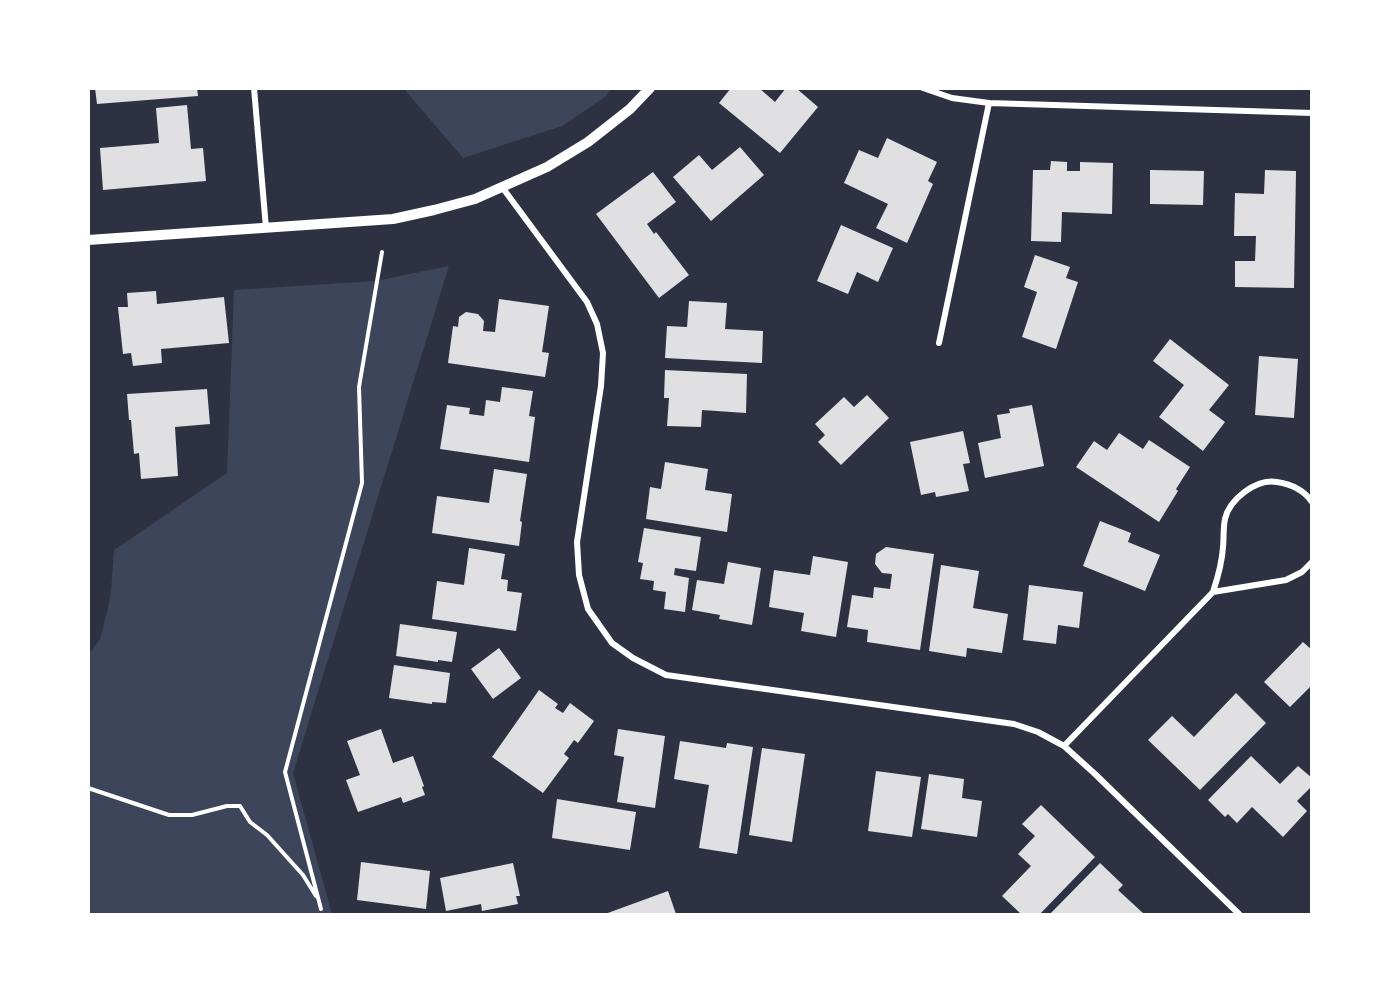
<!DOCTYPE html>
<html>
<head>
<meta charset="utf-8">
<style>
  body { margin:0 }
  #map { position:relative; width:1400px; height:1003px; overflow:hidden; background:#2d3142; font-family:Raleway,sans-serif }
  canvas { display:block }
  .frame { position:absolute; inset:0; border:90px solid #fff; pointer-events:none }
</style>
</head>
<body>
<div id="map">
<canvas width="1400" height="1003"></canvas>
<div class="frame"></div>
</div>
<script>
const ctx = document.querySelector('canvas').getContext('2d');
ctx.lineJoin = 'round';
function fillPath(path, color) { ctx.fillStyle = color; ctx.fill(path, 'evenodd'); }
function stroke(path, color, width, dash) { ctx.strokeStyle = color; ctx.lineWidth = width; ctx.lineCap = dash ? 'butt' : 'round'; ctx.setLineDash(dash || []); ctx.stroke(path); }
fillPath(new Path2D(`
  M404 89H611L605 97 562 126 463 158Z
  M449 266 293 773 332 914H89V654L100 639 107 612 111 592 114 550 227 473 234 290 375 281Z`), '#3c4559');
fillPath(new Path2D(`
  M95 88H197L198 96 97 104Z
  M731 88H759L775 102 786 88H796L818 107 780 153 719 103Z
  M187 105 191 149 203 148 206 181 103 190 100 148 159 143 156 108Z
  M887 138 937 162 928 181 933 184 907 243 876 228 888 204 844 183 859 150 878 158Z
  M740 147 764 175 711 221 673 177 699 155 712 170Z
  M1051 161 1067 162V171H1080V162L1113 163 1112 214 1062 212 1061 242 1031 241 1033 170H1050Z
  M1150 170 1204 171 1203 205 1150 204Z
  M1265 170 1296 171 1294 288 1235 287V261H1255L1256 236H1234L1235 193 1264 194Z
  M653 172 676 202 647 224 654 234 656 232 689 275 659 298 596 214Z
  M841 225 893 248 878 282 857 272 848 294 817 281Z
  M1035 255 1070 267 1066 278 1078 282 1056 349 1022 337 1037 292 1024 287Z
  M156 291 157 304 224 297 229 343 161 349 162 363 133 366 131 353 123 354 118 307H128L127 293Z
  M499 299 549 306 542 352 549 353 545 377 448 363 453 326 458 327 459 317 466 312 478 314 484 321 483 331 495 332Z
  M689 301 727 303 725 329 763 331 762 363 665 358 667 326 687 327Z
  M1170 339 1229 385 1209 410 1225 422 1203 451 1159 417 1184 385 1153 361Z
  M1259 356 1298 359 1294 418 1255 415Z
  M665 370 747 374 746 413 702 410 701 427 667 426 669 398H664Z
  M502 387 533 391 529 416 535 417 529 462 440 449 447 405 470 408 469 414 484 416 486 400 500 402Z
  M207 389 210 424 175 427 178 476 141 479 139 453 134 454 131 420H129L127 394Z
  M867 395 889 418 841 465 818 442 825 435 815 424 844 397 854 407Z
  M1032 405 1044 466 985 478 978 443 1001 438 997 415 1010 413 1009 409Z
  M963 431 970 463 963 464 969 491 936 497 935 492 921 495 910 442Z
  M1119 433 1143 449 1149 440 1190 467 1176 489 1178 491 1159 522 1076 467 1094 441 1107 450Z
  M665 462 708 469 705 490 732 494 727 532 646 519 650 487 661 489Z
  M494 469 527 474 520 521 522 522 519 546 432 533 437 496 489 503Z
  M1100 521 1131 533 1128 542 1160 555 1145 591 1083 566Z
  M644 528 701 537 696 571 675 568 674 575 689 578 685 612 664 609 666 592 653 590 654 581 640 579 643 563 638 562Z
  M886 547 934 554 920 650 867 642 868 630 847 627 852 595 873 598 874 587 890 589 892 574 882 573 875 564 876 554Z
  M469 548 505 554 501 579 508 580 507 591 522 593 516 631 432 619 437 581 464 585Z
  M813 556 848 562 836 637 801 631 804 613 769 607 774 570 810 575Z
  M728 562 761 568 752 625 719 619 720 615 692 610 697 580 724 584Z
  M941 565 979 571 973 608 1008 614 1002 653 967 648 966 657 929 651Z
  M1029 585 1083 592 1079 628 1058 625 1056 644 1023 640Z
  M400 624 457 632 452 662 438 660V662L396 656Z
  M1303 642 1312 650V685L1290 707 1264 682Z
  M499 648 521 678 493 699 471 669Z
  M394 665 450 673 446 703 432 702V704L389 698Z
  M539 690 558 704 555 708 563 713 570 703 594 721 578 743 574 740 564 754 569 758 543 793 492 757Z
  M1236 693 1266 723 1200 790 1148 740 1172 716 1194 737Z
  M381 729 393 763 413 756 424 786 422 787 425 795 403 803 401 797 358 812 346 780 360 775 347 741Z
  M618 729 665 736 655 808 617 802 624 757 614 755Z
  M680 741 726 748 727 743 753 747 737 854 699 848 709 785 674 779Z
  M762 748 805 754 792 842 749 835Z
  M1251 756 1280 784 1298 766 1312 778V786L1297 801 1307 811 1283 837 1252 807 1237 823 1228 814 1225 817 1208 800Z
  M876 771 921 777 912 837 868 831Z
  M929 774 964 779 962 798 982 801 977 837 921 829Z
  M557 799 636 812 630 850 552 838Z
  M1041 805 1095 857 1040 914H1021L1002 896 1031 866 1018 854 1035 836 1022 824Z
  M361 862 430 871 426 909 357 900Z
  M513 863 520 896H516L518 904 482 911 481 904 446 911 440 878Z
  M1100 863 1123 885 1118 890 1144 914H1050Z
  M668 891 676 914H605Z`), '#e0e0e3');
stroke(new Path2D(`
  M88 788 169 815H192L227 806H240L250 822 267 835 303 875 316 896
  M321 909 285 772 362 483 359 387 382 252`), '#fff', 4);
stroke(new Path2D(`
  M254 88 266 228
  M923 88 952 98 989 103 1312 113
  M502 187 587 302 597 324 603 353 601 386 577 542 579 575 588 609 612 643 633 658 666 675 1014 724 1038 732 1064 746 1095 774 1239 914
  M939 343 989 103
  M1213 592 1286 580 1302 572 1312 562
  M1064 746 1213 592C1218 577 1222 563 1223 547 1224 538 1223 528 1225 519 1229 500 1256 478 1277 482 1290 484 1304 490 1312 502`), '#fff', 6);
stroke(new Path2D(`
  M88 240 393 219 434 210 475 199 547 167 588 142 630 109 650 88`), '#fff', 10);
</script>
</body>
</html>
